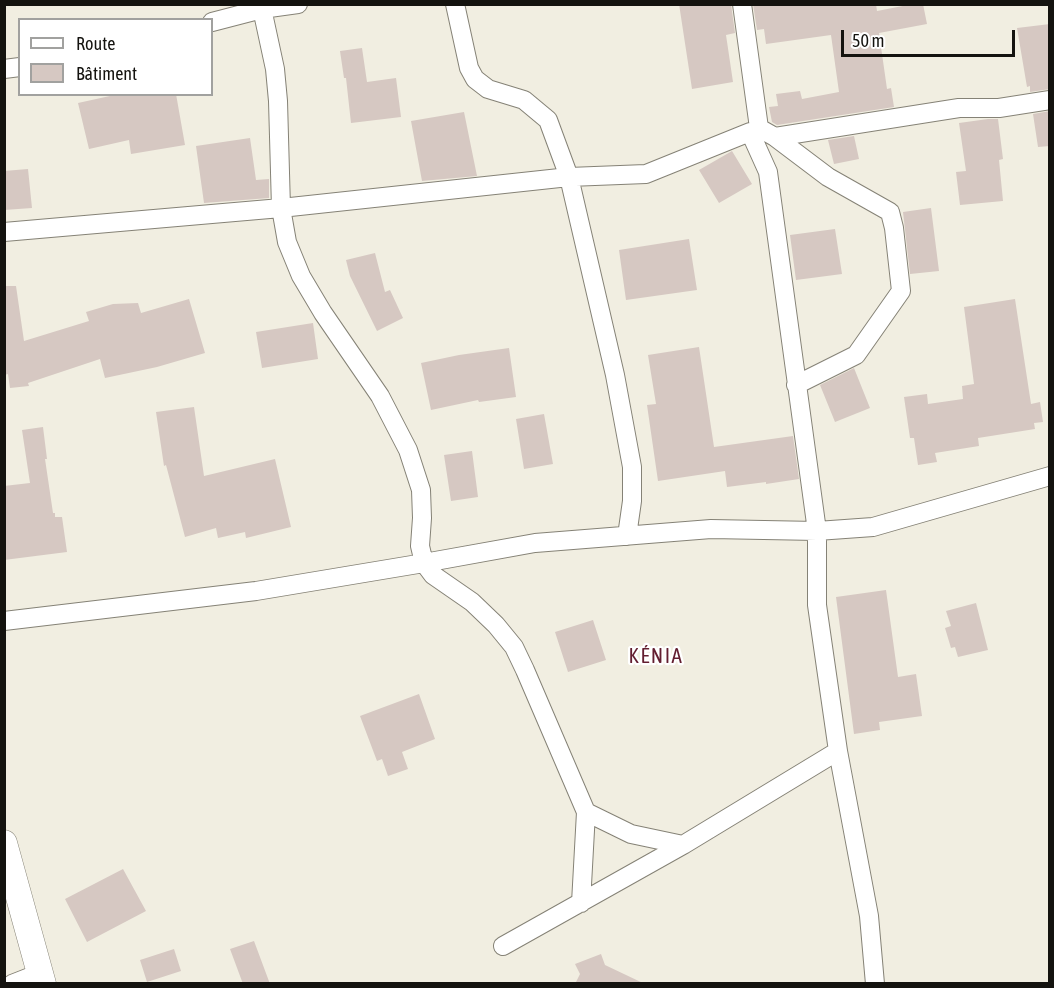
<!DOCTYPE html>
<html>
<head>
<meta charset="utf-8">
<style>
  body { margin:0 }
  #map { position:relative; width:1054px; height:988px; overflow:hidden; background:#f1eee1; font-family:"Asap Condensed",sans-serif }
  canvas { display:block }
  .frame { position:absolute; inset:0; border:6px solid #14130f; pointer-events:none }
  .legend { position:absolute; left:18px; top:18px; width:195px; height:78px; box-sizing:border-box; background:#fff; border:2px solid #a1a19f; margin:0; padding:8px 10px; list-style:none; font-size:18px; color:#14130f }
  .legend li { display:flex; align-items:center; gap:12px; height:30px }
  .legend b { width:30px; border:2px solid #a1a19f }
  .scale { position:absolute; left:841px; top:30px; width:174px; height:27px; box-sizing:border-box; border:3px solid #14130f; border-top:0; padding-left:8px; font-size:18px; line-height:21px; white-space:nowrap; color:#14130f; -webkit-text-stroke:4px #fff; paint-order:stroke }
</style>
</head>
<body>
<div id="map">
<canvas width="1054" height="988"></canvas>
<div class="frame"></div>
<ul class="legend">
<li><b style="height:8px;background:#fff"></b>Route</li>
<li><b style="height:16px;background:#d6c8c2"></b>Bâtiment</li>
</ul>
<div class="scale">50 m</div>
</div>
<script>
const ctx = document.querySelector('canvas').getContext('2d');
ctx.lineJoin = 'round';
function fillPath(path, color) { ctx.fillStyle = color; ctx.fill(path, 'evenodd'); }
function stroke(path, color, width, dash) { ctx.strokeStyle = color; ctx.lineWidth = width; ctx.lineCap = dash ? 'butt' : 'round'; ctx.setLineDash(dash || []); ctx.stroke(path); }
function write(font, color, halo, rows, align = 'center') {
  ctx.font = font + ' "Asap Condensed",sans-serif'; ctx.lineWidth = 4.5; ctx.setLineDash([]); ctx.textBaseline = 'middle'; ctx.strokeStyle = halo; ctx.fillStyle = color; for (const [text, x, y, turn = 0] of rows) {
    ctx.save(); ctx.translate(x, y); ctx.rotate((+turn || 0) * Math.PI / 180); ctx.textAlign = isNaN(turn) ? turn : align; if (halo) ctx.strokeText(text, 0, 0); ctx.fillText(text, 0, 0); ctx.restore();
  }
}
fillPath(new Path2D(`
  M679 4H731L735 33 726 35 733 82 692 89Z
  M753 4H876L877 11 913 4H923L927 24 879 33 887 89 891 88 894 107 777 125 772 122 769 107 778 106 776 94 800 91 802 99 839 92 831 35 766 44 764 29 757 30Z
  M1050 24V89L1030 92V86L1027 87 1017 28Z
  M362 48 367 82 396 78 401 117 351 123 346 78H344L340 51Z
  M119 94H176L185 145 131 154 129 140 89 149 78 103Z
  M1050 111V146L1038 147 1033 114Z
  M464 112 477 176 422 181 411 121Z
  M988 119H998L1003 159 999 160 1003 201 960 205 956 172 966 171 959 123Z
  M854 136 859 159 834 164 828 140Z
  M250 138 256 180 269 179V198L204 203 196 146Z
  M732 151 752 184 719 203 699 170Z
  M28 169 32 208 4 210V171Z
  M931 208 939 271 910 274 903 212Z
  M835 229 842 274 796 280 790 235Z
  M689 239 697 290 626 300 619 250Z
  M375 253 385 292 390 290 403 318 377 331 350 276 346 260Z
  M4 286H16L24 341 89 321 86 312 113 304 138 303 141 313 189 299 205 353 157 367 105 378 100 359 28 383 29 386 10 388 8 374 4 375Z
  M1015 299 1031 404 1040 402 1043 422 1034 423 1035 429 978 438 979 446 935 453 937 462 918 465 914 438H910L904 397 927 394 928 404 963 399 962 386 974 384 964 307Z
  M313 323 318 359 262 368 256 332Z
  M699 347 714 447 793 436 799 479 766 484V482L727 487 725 471 658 481 647 405 656 404 648 355Z
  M509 348 516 397 479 402 478 400 431 410 421 363 459 355Z
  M854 368 870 408 835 422 820 385Z
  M194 407 204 476 275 459 291 527 246 538 245 532 218 538 216 528 185 537 166 465 164 466 156 412Z
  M544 414 553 464 524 469 516 419Z
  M43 427 47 459H45L53 513H55V517H62L67 552 4 560V486L30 483 22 430Z
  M472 451 478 497 451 501 444 455Z
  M886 590 898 677 916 674 922 716 879 722 880 730 854 734 836 597Z
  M976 603 988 650 958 657 955 647 951 648 945 628 951 626 946 611Z
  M593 620 606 660 568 672 555 632Z
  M419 694 435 739 402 752 408 769 388 776 382 759 377 761 360 716Z
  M123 869 146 911 87 942 65 899Z
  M254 941 270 984H243L230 949Z
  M174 949 181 971 147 982 140 960Z
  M601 954 605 965 645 984H575L580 974 575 964Z`), '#d6c8c2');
const street = new Path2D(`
  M261 4 275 69 278 101 281 208 287 242 301 276 323 313 380 396 408 450 421 490 422 518 420 546 424 563 433 575 472 602 496 625 514 647 525 670 586 812 581 903
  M455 4 469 68 475 79 488 89 524 100 548 120 569 177 615 375 632 467V501L627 536
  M742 4 759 128 775 137 828 177 890 212 894 228 901 291 856 355 796 385
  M212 22 262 9 298 4
  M4 69 20 67
  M775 137 959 108H999L1050 100
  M4 232 281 208 569 177 646 174 750 132 768 172 817 531V605L838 751 683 845 503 946
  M4 621 256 591 424 563 535 543 711 529 817 531 873 527 1050 476
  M838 751 869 916 875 984
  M586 812 631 834 683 845
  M12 984 40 973`);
const secondary = new Path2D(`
  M4 843 43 984`);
stroke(street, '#858276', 20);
stroke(secondary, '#858276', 27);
stroke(street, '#fff', 18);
stroke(secondary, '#fff', 26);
ctx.letterSpacing = '1.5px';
write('21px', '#631e30', '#fff', [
  ["KÉNIA",656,656]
]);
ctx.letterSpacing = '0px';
</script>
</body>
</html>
